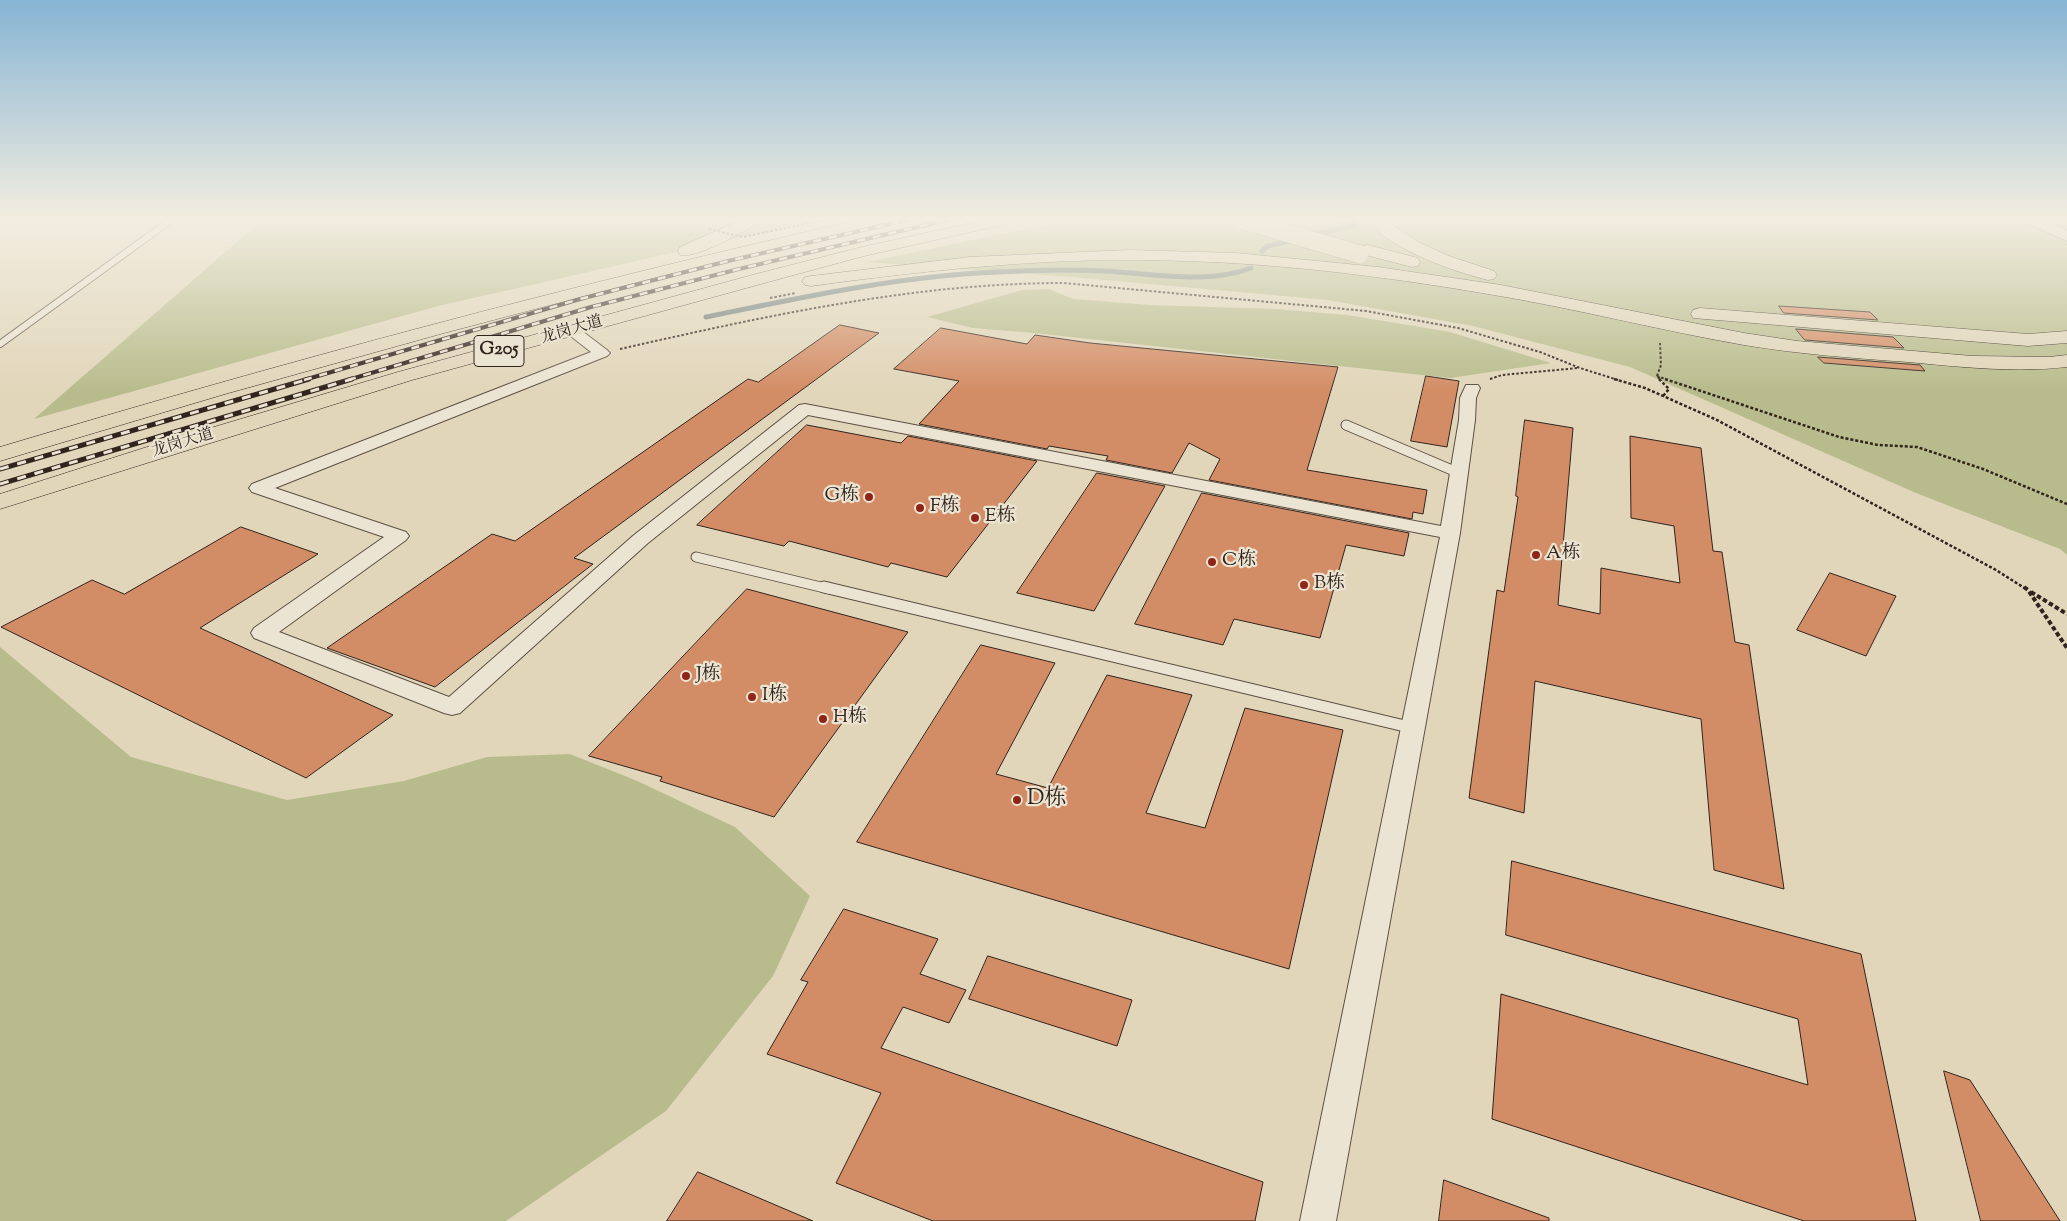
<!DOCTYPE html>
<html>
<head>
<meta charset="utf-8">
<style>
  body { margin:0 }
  canvas { display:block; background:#e1d6ba }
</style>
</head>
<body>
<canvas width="2067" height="1221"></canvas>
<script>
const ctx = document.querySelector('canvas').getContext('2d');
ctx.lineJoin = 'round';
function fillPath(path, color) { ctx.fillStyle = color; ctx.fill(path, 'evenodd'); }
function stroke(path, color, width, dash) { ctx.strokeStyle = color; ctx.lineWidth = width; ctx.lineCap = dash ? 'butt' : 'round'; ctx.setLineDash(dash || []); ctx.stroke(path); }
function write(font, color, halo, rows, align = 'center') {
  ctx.font = font + ' "Sorts Mill Goudy","Noto Serif SC",serif'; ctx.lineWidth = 4.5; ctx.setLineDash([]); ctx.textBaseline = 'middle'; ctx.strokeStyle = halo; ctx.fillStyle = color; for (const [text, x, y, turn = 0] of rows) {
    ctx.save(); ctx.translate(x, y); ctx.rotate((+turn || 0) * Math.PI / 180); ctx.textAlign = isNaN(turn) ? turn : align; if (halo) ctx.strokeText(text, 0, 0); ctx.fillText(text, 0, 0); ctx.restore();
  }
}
fillPath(new Path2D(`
  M262 220H818L438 306 34 419Z
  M1069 220H2067V555L2060 549 1916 493 1630 367 1473 326 1328 300 1072 277 867 262Z
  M1049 289 1073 299 1150 305 1276 309 1347 315 1450 332 1551 363 1450 378 1034 333 973 328 927 317 1022 290Z
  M0 647 131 757 287 800 404 781 487 757 570 754 635 780 735 827 810 896 773 976 666 1111 506 1221H0Z`), '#b8bc8c');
stroke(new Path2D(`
  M1312 235 1356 225
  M1262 251 1268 246 1293 240
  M706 317C803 297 899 276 998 272 1033 270 1069 269 1104 271 1150 273 1208 285 1251 268`), '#6e7c79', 5);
const building = new Path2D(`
  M1779 306 1870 312 1878 320 1784 313Z
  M840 325 879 333 574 558 593 564 435 687 327 648 492 534 515 541 748 379 758 382Z
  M941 328 1027 344 1035 335 1090 343 1338 367 1307 470 1427 490 1423 514 1413 512 1412 519 1209 480 1220 459 1189 443 1172 473 1106 460 1108 456 1049 446 1047 449 919 424 959 381 894 369Z
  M1796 329 1893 337 1904 348 1805 340Z
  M1818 357 1920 365 1925 371 1824 363Z
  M1426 376 1459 381 1447 447 1411 441Z
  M1525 420 1573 428 1558 605 1600 614 1601 568 1680 583 1674 526 1631 518 1630 436 1701 448 1713 551 1722 552 1735 642 1749 645 1784 889 1714 870 1701 719 1535 681 1524 813 1469 798 1497 590 1504 592 1518 497 1516 496Z
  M807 425 901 443 908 436 1037 461 947 577 891 563 888 567 789 541 784 546 697 525Z
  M1097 473 1165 486 1094 611 1017 593Z
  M1202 493 1409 533 1404 556 1346 545 1320 638 1234 619 1223 645 1135 624Z
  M241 527 318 554 200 628 393 715 306 778 1 627 92 580 124 594Z
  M1830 573 1896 596 1866 656 1797 630Z
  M747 589 908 632 774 817 660 781 662 777 589 756Z
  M981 645 1055 663 996 774 1048 788 1107 675 1192 695 1146 813 1205 828 1245 708 1343 730 1289 969 857 842Z
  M1512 861 1861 954 1916 1221H1804L1492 1119 1501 994 1808 1085 1798 1019 1506 935Z
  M844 909 938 939 920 974 966 990 949 1023 903 1007 881 1048 1263 1182 1255 1221H933L836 1183 881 1093 767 1054 808 982 801 980Z
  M988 956 1132 1000 1117 1046 969 999Z
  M1944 1071 1970 1080 2060 1221H1981Z
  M698 1172 813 1221H667Z
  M1444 1180 1549 1218V1221H1439Z`);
fillPath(building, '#d38d66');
stroke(building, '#31231d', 1);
const laneFar2 = new Path2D(`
  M0 344 171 220`);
const laneFar1 = new Path2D(`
  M1346 425 1459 473
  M696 557 829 589`);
const lane = new Path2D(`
  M824 587 1413 728`);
const street = new Path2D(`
  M573 327 578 328 607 350 610 353 607 356 275 488 406 532 409 536 406 540 279 632 449 697 634 535 799 405 805 404 1441 526 1459 420 1460 398 1466 385H1478L1480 388 1476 398 1475 420 1460 533 1336 1221H1300L1440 537 808 415 648 543 460 713 452 715 444 713 254 638 251 633 254 628 384 537 252 492 249 488 252 484 591 352 568 334 566 331 568 328Z`);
const highway = new Path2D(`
  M741 220H761L759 223C742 232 697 259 680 255L678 251 680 247Z
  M859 220H887L885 223 661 276 444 333 225 394 0 461V447C284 362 570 285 859 220Z
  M985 220H1013L1011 223 864 256 768 282 412 380 0 509V494L147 447 398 372 756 274 862 247Z
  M1368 220H1385L1420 243 1449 256 1494 271 1497 275 1494 279 1488 280C1455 272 1388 249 1368 220Z
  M2024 220H2044L2067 230V241L2026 223Z
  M1368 245 1418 258 1420 262 1418 266 1412 267 1362 254 1360 250 1362 246Z
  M1129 250 1236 253 1378 267 1501 285 1744 333 1797 341 1972 356 2049 357 2067 355V367C2015 373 1961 367 1908 362 1853 358 1798 354 1744 345 1658 330 1574 308 1488 294 1388 277 1287 264 1185 261 1060 256 935 269 811 286L805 285 802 281 805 277 811 276 970 257Z
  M1700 308 2028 334 2067 331V343L2028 346 1693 318 1691 314 1693 310Z`);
stroke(laneFar2, '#5d5044', 8);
stroke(laneFar1, '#5d5044', 11);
stroke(lane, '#5d5044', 13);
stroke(street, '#5d5044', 2);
stroke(highway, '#31231d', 1);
stroke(new Path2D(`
  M1339 224 1355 220
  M770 298 796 293
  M620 349C766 316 914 283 1064 283L1366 311 1458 328 1540 352 1580 368 1618 380
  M1657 376 1668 380
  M1657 376 1661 365 1660 343
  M1658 377 1661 380
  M1490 379 1502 375 1578 368`), '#31231d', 2, [2.5, 2]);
stroke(new Path2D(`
  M1614 379 1645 388 1717 420 1996 570 2026 589
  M1659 379 1669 389 1663 396
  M1665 379 1839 437 1878 445 1917 447 1983 469 2067 504`), '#31231d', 2.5, [3, 2]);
stroke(new Path2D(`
  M2024 587 2028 590 2067 648
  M2031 592 2067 614`), '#31231d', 4, [4.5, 2.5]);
stroke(laneFar2, '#ece4d2', 6);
stroke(laneFar1, '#ece4d2', 9);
stroke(lane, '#ece4d2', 11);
fillPath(street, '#ece4d2');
fillPath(highway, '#e1d6ba');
const railFar1 = new Path2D(`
  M304 380 580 299 728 261 907 220
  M348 380 591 307 739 269 947 220`);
const rail = new Path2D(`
  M0 469 309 379
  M0 484 352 379`);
stroke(railFar1, '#31231d', 4);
stroke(rail, '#31231d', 5);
stroke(railFar1, '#ece4d2', 2.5, [8]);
stroke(rail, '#ece4d2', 3, [9]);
const highwayBridge = new Path2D(`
  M1242 220 1359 254`);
stroke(highwayBridge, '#31231d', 19, []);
stroke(new Path2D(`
  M709 229 743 237 824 220`), '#31231d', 2, [2.5, 2]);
stroke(highwayBridge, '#e1d6ba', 18);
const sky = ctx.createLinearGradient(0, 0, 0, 391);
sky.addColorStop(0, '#87b5d4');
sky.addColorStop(0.56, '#f2ede0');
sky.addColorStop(1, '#f2ede000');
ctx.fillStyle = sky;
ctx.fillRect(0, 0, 2067, 391);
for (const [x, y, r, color] of [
  [869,497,5,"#8f2418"],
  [920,508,5,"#8f2418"],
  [975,518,5,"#8f2418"],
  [1536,555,5,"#8f2418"],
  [1212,562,5,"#8f2418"],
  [1304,585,5,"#8f2418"],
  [686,676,5,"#8f2418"],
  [752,697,5,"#8f2418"],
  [823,719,5,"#8f2418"],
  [1017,800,5,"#8f2418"]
]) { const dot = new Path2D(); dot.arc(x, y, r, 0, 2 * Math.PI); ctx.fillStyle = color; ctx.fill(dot); stroke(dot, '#ece4d2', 2); }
write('16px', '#31231d', '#ece4d2', [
  ["龙岗大道",572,331,-16],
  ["龙岗大道",183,444,-17]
]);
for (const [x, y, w] of [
  [499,351,50]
]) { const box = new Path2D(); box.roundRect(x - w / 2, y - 15.5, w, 31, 4); ctx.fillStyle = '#ece4d2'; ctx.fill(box); stroke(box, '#31231d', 1); }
write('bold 18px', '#31231d', null, [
  ["G205",499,351]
]);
write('19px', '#31231d', '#ece4d2', [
  ["G栋",859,497,"right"],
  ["F栋",930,508],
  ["E栋",985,518],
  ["A栋",1546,555],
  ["C栋",1222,562],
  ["B栋",1314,585],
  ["J栋",696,676],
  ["I栋",762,697],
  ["H栋",833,719]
], 'left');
write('22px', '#31231d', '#ece4d2', [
  ["D栋",1027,800]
], 'left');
</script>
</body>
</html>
